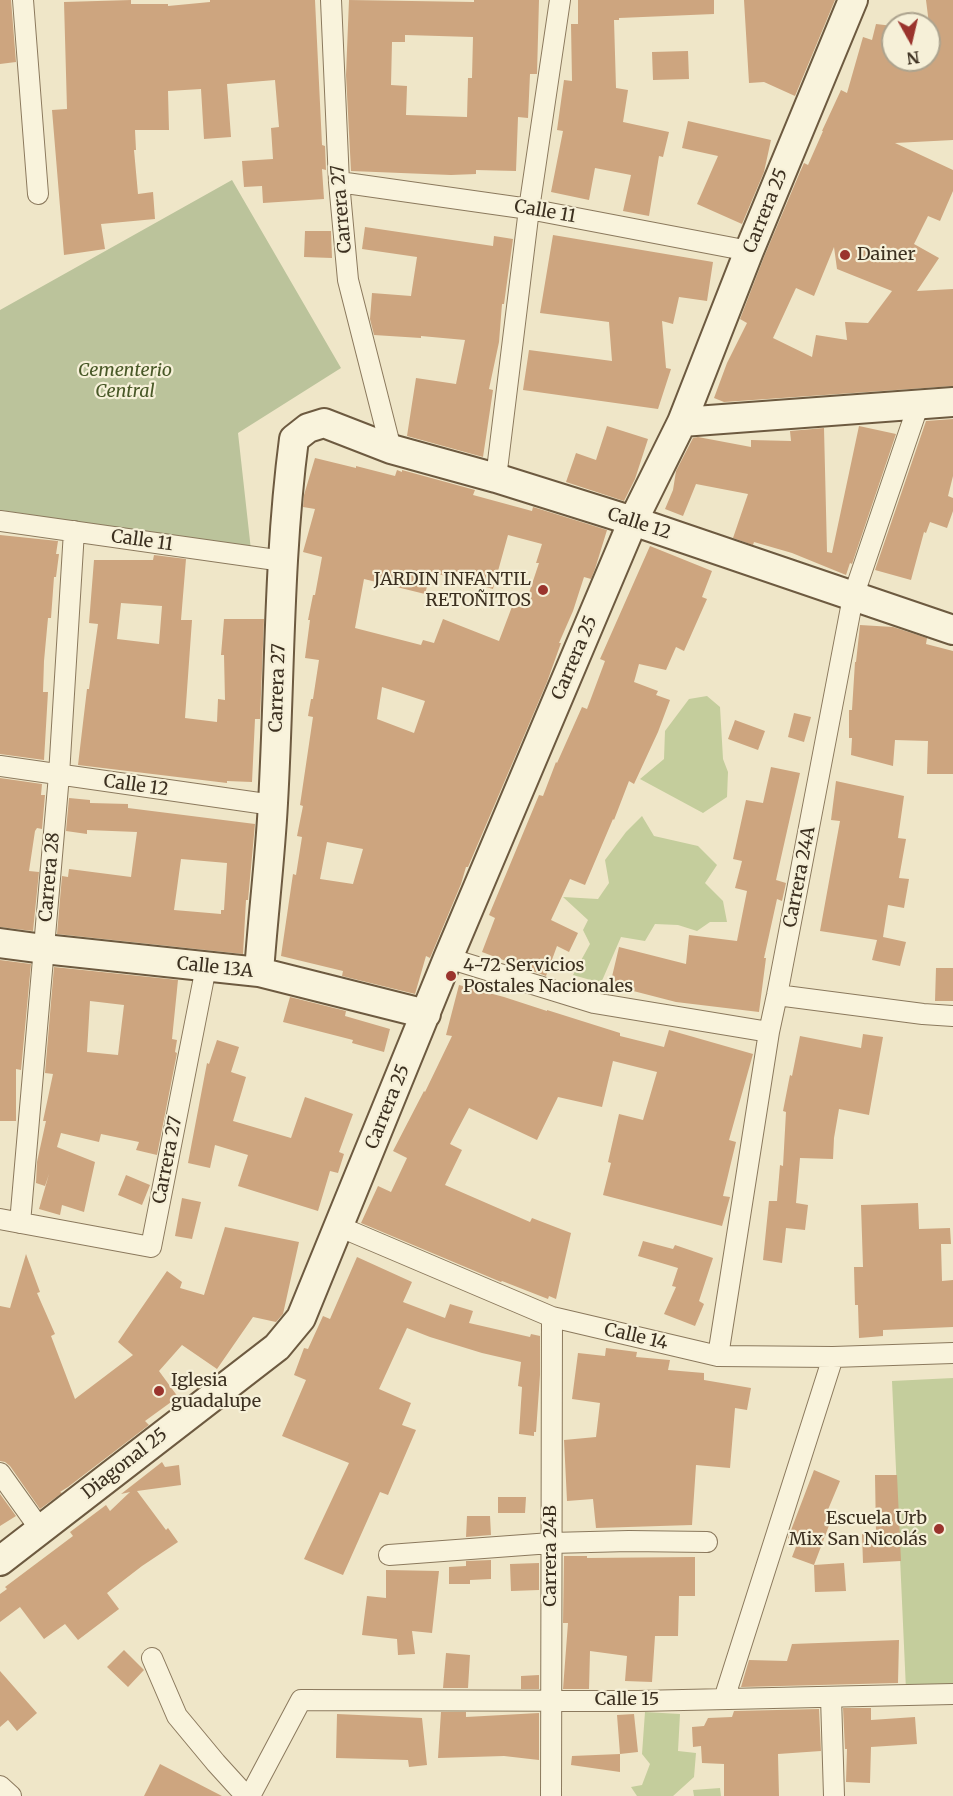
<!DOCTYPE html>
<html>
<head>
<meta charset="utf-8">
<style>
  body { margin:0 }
  #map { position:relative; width:953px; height:1796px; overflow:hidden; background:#efe6c8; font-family:Merriweather,serif }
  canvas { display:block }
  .north { position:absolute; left:881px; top:12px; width:60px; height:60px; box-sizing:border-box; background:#f6f0d8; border:2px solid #aca38e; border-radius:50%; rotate:172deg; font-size:16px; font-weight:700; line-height:24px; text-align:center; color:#3c3020 }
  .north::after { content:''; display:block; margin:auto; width:21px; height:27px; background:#9a342d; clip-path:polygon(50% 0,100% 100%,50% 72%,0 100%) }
</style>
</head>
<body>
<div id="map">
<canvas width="953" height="1796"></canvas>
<div class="north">N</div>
</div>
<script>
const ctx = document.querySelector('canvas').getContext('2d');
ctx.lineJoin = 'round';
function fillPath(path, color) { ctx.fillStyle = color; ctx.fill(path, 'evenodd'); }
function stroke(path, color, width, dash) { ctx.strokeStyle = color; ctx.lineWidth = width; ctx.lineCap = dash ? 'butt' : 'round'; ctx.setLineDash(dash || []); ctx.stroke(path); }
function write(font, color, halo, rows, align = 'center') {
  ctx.font = font + ' Merriweather,serif'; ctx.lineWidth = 4.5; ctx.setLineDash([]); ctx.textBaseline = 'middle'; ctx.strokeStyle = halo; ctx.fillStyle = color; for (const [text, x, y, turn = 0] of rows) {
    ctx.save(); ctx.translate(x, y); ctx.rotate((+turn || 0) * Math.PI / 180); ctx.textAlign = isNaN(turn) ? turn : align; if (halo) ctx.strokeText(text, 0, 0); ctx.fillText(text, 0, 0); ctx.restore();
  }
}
fillPath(new Path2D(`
  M707 696 720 707 723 759 728 772 727 797 703 813 640 779 664 759 665 731 689 699Z
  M642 816 654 836 698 846 717 865 705 883 723 901 727 922H710L697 931 678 925 655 924 645 941 621 937 601 983 573 975 590 944 583 930 588 920 563 897 598 899 609 883 605 860 626 832Z
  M953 1378V1688L906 1690 892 1381Z
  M645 1712 680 1714 678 1751 696 1753 694 1777 673 1796H637L631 1787 642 1785 650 1764 642 1754Z
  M720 1788 721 1796H694L693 1790Z`), '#c4cd9c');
fillPath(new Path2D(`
  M232 180 341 368 238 433 251 550 0 510V310Z`), '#bbc39b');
fillPath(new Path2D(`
  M0 0H11L16 62 0 64Z
  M131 0V4H168V6L210 2V0H315L322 145 325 146 326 170 322 169 324 199 263 203 262 186 244 187 242 161 273 159 271 128 279 127 275 80 227 84 231 137 204 139 201 89 168 91 169 130H135L136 150H134L138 194 153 192 155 219 101 224 105 249 64 255 52 110 67 109 64 2Z
  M349 0 474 2V0H539L537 74H530L528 118 518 117 516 171 476 170V174L451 175 351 171 346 75ZM405 35 473 37 472 78H468L467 117 406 115 407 86 391 85 392 42H405Z
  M578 0H714V14L619 18V20H614L616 88 628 90 623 122 669 132 663 157 659 156 649 216 623 211 631 175 595 168 589 200 551 192 563 131 557 130 564 80 572 81 571 24H578Z
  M744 0H835L795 96 764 82 749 83Z
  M926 0H953V140L895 143 953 170V191L940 221 928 216 914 244 939 258 917 291 953 289V386L724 402 714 398 727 363 747 323 740 319 764 257 800 172 804 163 808 165 823 131H822L841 90 847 93 863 37 872 40 876 24 893 26V60H929V24ZM834 247 837 269 892 291 868 323 845 322 847 340 816 335 812 357 773 338 796 288 814 296Z
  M688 51 689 79 653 80 652 52Z
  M688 121 771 140 764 172 742 224 697 204 718 156 682 148Z
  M365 227 493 246 494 236 513 239 504 304H502L499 342 489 389 493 390 483 457 407 436 416 378 456 384 465 340 421 336V338L374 335 370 319 372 293 411 296 417 257 362 249Z
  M305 231H331L332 258 304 257Z
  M553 235 713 262 707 301 679 297 673 324 662 321 666 368 671 369 658 409 523 390 529 350 612 361 609 322 540 313Z
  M953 419V476L948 496 953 498V511L947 528 930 522 926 533 924 532 911 580 875 570 926 421Z
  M607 426 648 439 635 479 624 501 566 482 576 453 596 460Z
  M859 426 896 434 852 564 850 563 846 575 792 553 754 542 753 545 733 538 748 494 696 484 683 516 665 509 673 490 676 471 693 438 698 437 751 447V440L791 441 790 431 824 428 827 552 832 553Z
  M315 458 356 468V466L395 476 397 470 402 472V470L475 490 473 495 532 511 533 507 607 530 595 569 591 579 584 577 573 611 559 643H561L547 682 468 867H466L461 884 430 958 426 956 415 994 342 976 343 971 281 956 293 874 296 875 302 837 297 836 303 806 300 805 313 717 308 716 311 699H313L319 660 305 658 310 620H308L313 595H315L322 557 303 552 315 509 303 507 304 495ZM508 535 542 544 536 563H539L524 608 513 604 499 641 443 619 434 643 423 640 421 645 355 628 364 579 425 594 431 572 493 589ZM382 687 425 701 414 733 377 719ZM327 842 363 849 353 884 320 879Z
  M0 535 58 541 56 554H59L56 577H54L51 618H48L44 661 43 692H48L44 760 0 754Z
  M650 546 712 571 702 597 707 599 684 651 676 647 666 670 639 664 634 682 658 691 656 695 670 700 658 732 634 784 629 781 614 820 613 819 585 885 570 879 551 920 578 933 569 952 557 946 546 976 482 952 495 918 489 915 539 795 543 796 556 762 557 763 582 707 587 709 605 661 600 659Z
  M154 555 186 559 181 620H192L185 718 217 722 218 699 225 700 224 655H221L224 619H264L260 719H255L252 782 227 781V783L78 765 87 689H89L98 624 89 623 94 560H153ZM121 603 162 606 159 644 117 639Z
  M860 625 893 627 927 638 926 644 953 651V774H927L928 741 895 740 893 766 851 755 852 738H849V710H852L855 662H856Z
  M794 713 811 717 804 742 788 737Z
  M735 720 765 731 758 750 728 739Z
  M771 767 800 773 776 880 786 883 782 901 777 899 764 958H766L759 1012 676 1002 610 985 619 947 686 964 689 935 737 941 747 891 735 888 742 861 733 859 746 800 763 803Z
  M0 778 42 784 41 795H45L42 829 37 828 35 831 29 871 39 872 33 931 0 927Z
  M836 781 904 796 898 838 906 839 899 878 909 879 904 908 888 905 883 937 906 942 900 966 872 960 877 940 820 931 840 821 831 820Z
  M69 798 90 800V803L128 804V808L255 824 248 900H246L243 954 57 934 62 876 68 877 69 869 131 877 137 832 87 830V834L66 831ZM181 859 227 863 224 910H221V914L174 910Z
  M0 960 31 964 21 1070 16 1069V1121H0Z
  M54 967 178 980 172 1039 177 1040 175 1052 177 1053 157 1155 136 1150 139 1142 101 1134 99 1142 61 1133 57 1147 95 1162 84 1212 62 1205 60 1215 39 1209 49 1174 45 1186 36 1183 37 1162 46 1121H43L53 1074 45 1073ZM90 1001 124 1005 118 1055 87 1052Z
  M936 968H953V1001H935Z
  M459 985 504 997 547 1011V1010L620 1033V1036L664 1047 669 1030 753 1054 729 1140 736 1142 723 1196 730 1197 722 1226 603 1195 611 1163 608 1162 619 1114 643 1120 657 1072 613 1061 602 1107 558 1097 537 1140 469 1108 450 1144 462 1150 445 1185 530 1222 532 1218 571 1233 556 1299 549 1296 548 1299 502 1281 501 1282 361 1223 378 1186 391 1192 407 1158 393 1151 424 1091 425 1092 452 1036 446 1035Z
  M290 997 346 1011 345 1016 390 1029 384 1052 352 1043 353 1040 283 1022Z
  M863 1034 883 1037 869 1115 839 1109 834 1138 833 1159 800 1158 796 1203 808 1205 805 1230 786 1228 782 1263 763 1260 769 1201H777L780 1165 783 1166 786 1112 783 1111 790 1075 792 1076 800 1036 861 1048Z
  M217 1040 239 1047 231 1072 246 1077 233 1121 291 1138 305 1097 353 1114 339 1152 344 1154 338 1173 330 1171 318 1211 238 1186 248 1155 215 1145 210 1168 188 1163 207 1063 209 1064Z
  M126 1175 150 1185 142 1205 118 1195Z
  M182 1198 201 1202 192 1239 175 1236Z
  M918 1203 919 1229 950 1228 951 1244H941L942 1281 953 1280V1327L883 1330V1336L859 1338 858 1305H855L854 1267H863L861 1205Z
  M225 1227 299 1242 283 1314 276 1322 253 1317 217 1369 182 1345 159 1371 178 1397 145 1421 149 1425 68 1487 60 1492 62 1493 40 1509 10 1466 5 1462 0 1461V1306L10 1308 26 1254 40 1292 37 1293 55 1334 51 1336 75 1399 133 1355 118 1342 167 1271 182 1282 180 1288 204 1295Z
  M643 1241 673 1249 675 1245 713 1258 699 1301 704 1304 695 1326 664 1314 676 1287 672 1286 678 1268 638 1256Z
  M357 1257 412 1282 403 1302 445 1318 450 1304 473 1311 469 1323 530 1337 531 1334 540 1336V1375L536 1432H534V1436L519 1434 522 1387 518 1386 521 1362 482 1353 430 1337 407 1328 379 1389 411 1403 402 1425 416 1430 388 1495 380 1492 343 1575 304 1559 349 1463 282 1436 306 1380 294 1375 304 1348 308 1349 323 1316 330 1319Z
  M606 1348 637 1352 636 1357 670 1360 668 1370 704 1373V1380L751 1388 747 1410 735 1408 730 1468 696 1465 692 1525 596 1528 593 1499 567 1501 564 1440 596 1437 600 1403 572 1399 578 1353 605 1356Z
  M162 1462 165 1467 179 1465 181 1485 137 1491 166 1530 168 1528 178 1542 142 1566 107 1593 119 1609 78 1640 65 1624 44 1639 20 1607 0 1622V1594L7 1589 5 1587 73 1536 70 1532 106 1505 110 1511 130 1492 121 1494Z
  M814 1470 840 1481 827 1512 833 1515 814 1565 792 1557 797 1544 788 1538Z
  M875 1475H897L901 1561 863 1563 862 1534H876Z
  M0 1494 16 1516 0 1526Z
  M498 1497H526L525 1513H498Z
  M467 1516H490L491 1535 466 1537Z
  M564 1556H587V1558L695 1557V1596H679L678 1636H655L652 1682 625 1681 627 1656 590 1651 589 1689H563L568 1623H563Z
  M491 1560V1579L470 1580V1584H449V1567L466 1566V1561Z
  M539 1563V1590L511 1591 510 1564Z
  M844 1563 846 1591 815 1592 814 1565Z
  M386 1570 439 1571 432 1633 412 1631 415 1654 398 1655 397 1639 362 1635 367 1596 386 1598Z
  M899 1640 898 1683 741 1687 749 1660 787 1661 792 1644Z
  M124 1650 144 1670 128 1687 107 1667Z
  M446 1653 470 1655 468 1688H443Z
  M0 1671 37 1713 17 1731 8 1720 0 1727Z
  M539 1675V1689H521V1676Z
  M843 1708H871V1720L915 1717 917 1744 871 1747 870 1783 846 1782 847 1749H845Z
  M819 1709 821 1751 778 1754 779 1796H724V1764L702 1763 701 1746 693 1747 692 1727 704 1726 708 1718 732 1717 734 1711Z
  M441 1712H466V1717L539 1713V1760L504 1756 438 1758Z
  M337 1714 422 1718 427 1765 409 1767 408 1760 336 1758Z
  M634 1714 638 1752 620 1754 617 1715Z
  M620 1754V1772L571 1765 572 1756Z
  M160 1764 222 1796H144Z`), '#cda57f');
const street = new Path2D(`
  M23 0 38 194
  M331 0 339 182 348 280 391 449
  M339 182 529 209 749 251
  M496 478 529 209 560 0
  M0 521 283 561
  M0 766 273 805
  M448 958 594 1003 769 1032
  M777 995 923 1014 953 1016
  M0 1219 151 1247 206 967
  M20 1223 59 775 74 531
  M338 1226 552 1317 718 1356 833 1357 953 1353
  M718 1356 769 1032 777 995 853 597 918 406
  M0 1473 40 1529
  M389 1555 551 1543 629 1541 707 1542
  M152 1658 177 1716 216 1763 246 1796
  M831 1697 834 1796
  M724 1699 833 1357
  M0 1786 11 1796
  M250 1796 301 1700 638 1701 953 1694
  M551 1796 552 1317`);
const secondary = new Path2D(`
  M682 422 953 402
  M0 943 44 949 259 972 426 1014
  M259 972C263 916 270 860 273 803 280 682 278 560 294 439L308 428 324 423 391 449 496 478 633 521 953 630
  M0 1561 277 1347 301 1318 448 958 633 521 682 422 749 251 853 0`);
stroke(street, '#8b795d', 22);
stroke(secondary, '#6d5a40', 32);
stroke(street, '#f9f3dc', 20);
stroke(secondary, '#f9f3dc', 28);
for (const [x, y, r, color] of [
  [845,255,6,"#9a342d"],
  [543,590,6,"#9a342d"],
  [451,976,6,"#9a342d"],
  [159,1391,6,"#9a342d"],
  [939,1529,6,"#9a342d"]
]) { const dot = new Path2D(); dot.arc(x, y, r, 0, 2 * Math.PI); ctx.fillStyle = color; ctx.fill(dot); stroke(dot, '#f6f0d8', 2); }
write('18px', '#3c3020', '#f6f0d8', [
  ["Carrera 27",342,209,-95],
  ["Carrera 25",766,211,-68],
  ["Calle 11",545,212,10],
  ["Calle 12",639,524,18],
  ["Calle 11",142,541,8],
  ["Carrera 25",575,658,-67],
  ["Carrera 27",278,688,-88],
  ["Calle 12",136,786,8],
  ["Carrera 28",50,877,-85],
  ["Carrera 24A",800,877,-79],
  ["Calle 13A",215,968,6],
  ["Carrera 25",388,1107,-68],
  ["Carrera 27",168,1160,-79],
  ["Calle 14",636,1337,13],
  ["Diagonal 25",125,1464,-38],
  ["Carrera 24B",551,1556,-90],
  ["Calle 15",627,1700]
]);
write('18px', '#3c3020', '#f6f0d8', [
  ["Dainer",857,255],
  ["JARDIN INFANTIL",531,580,"right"],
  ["RETOÑITOS",531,601,"right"],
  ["4-72 Servicios",463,966],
  ["Postales Nacionales",463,987],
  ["Iglesia",171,1381],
  ["guadalupe",171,1402],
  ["Escuela Urb",927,1519,"right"],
  ["Mix San Nicolás",927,1540,"right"]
], 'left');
write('italic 18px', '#485827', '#f6f0d8', [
  ["Cementerio",125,371],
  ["Central",125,392]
]);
</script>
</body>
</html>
